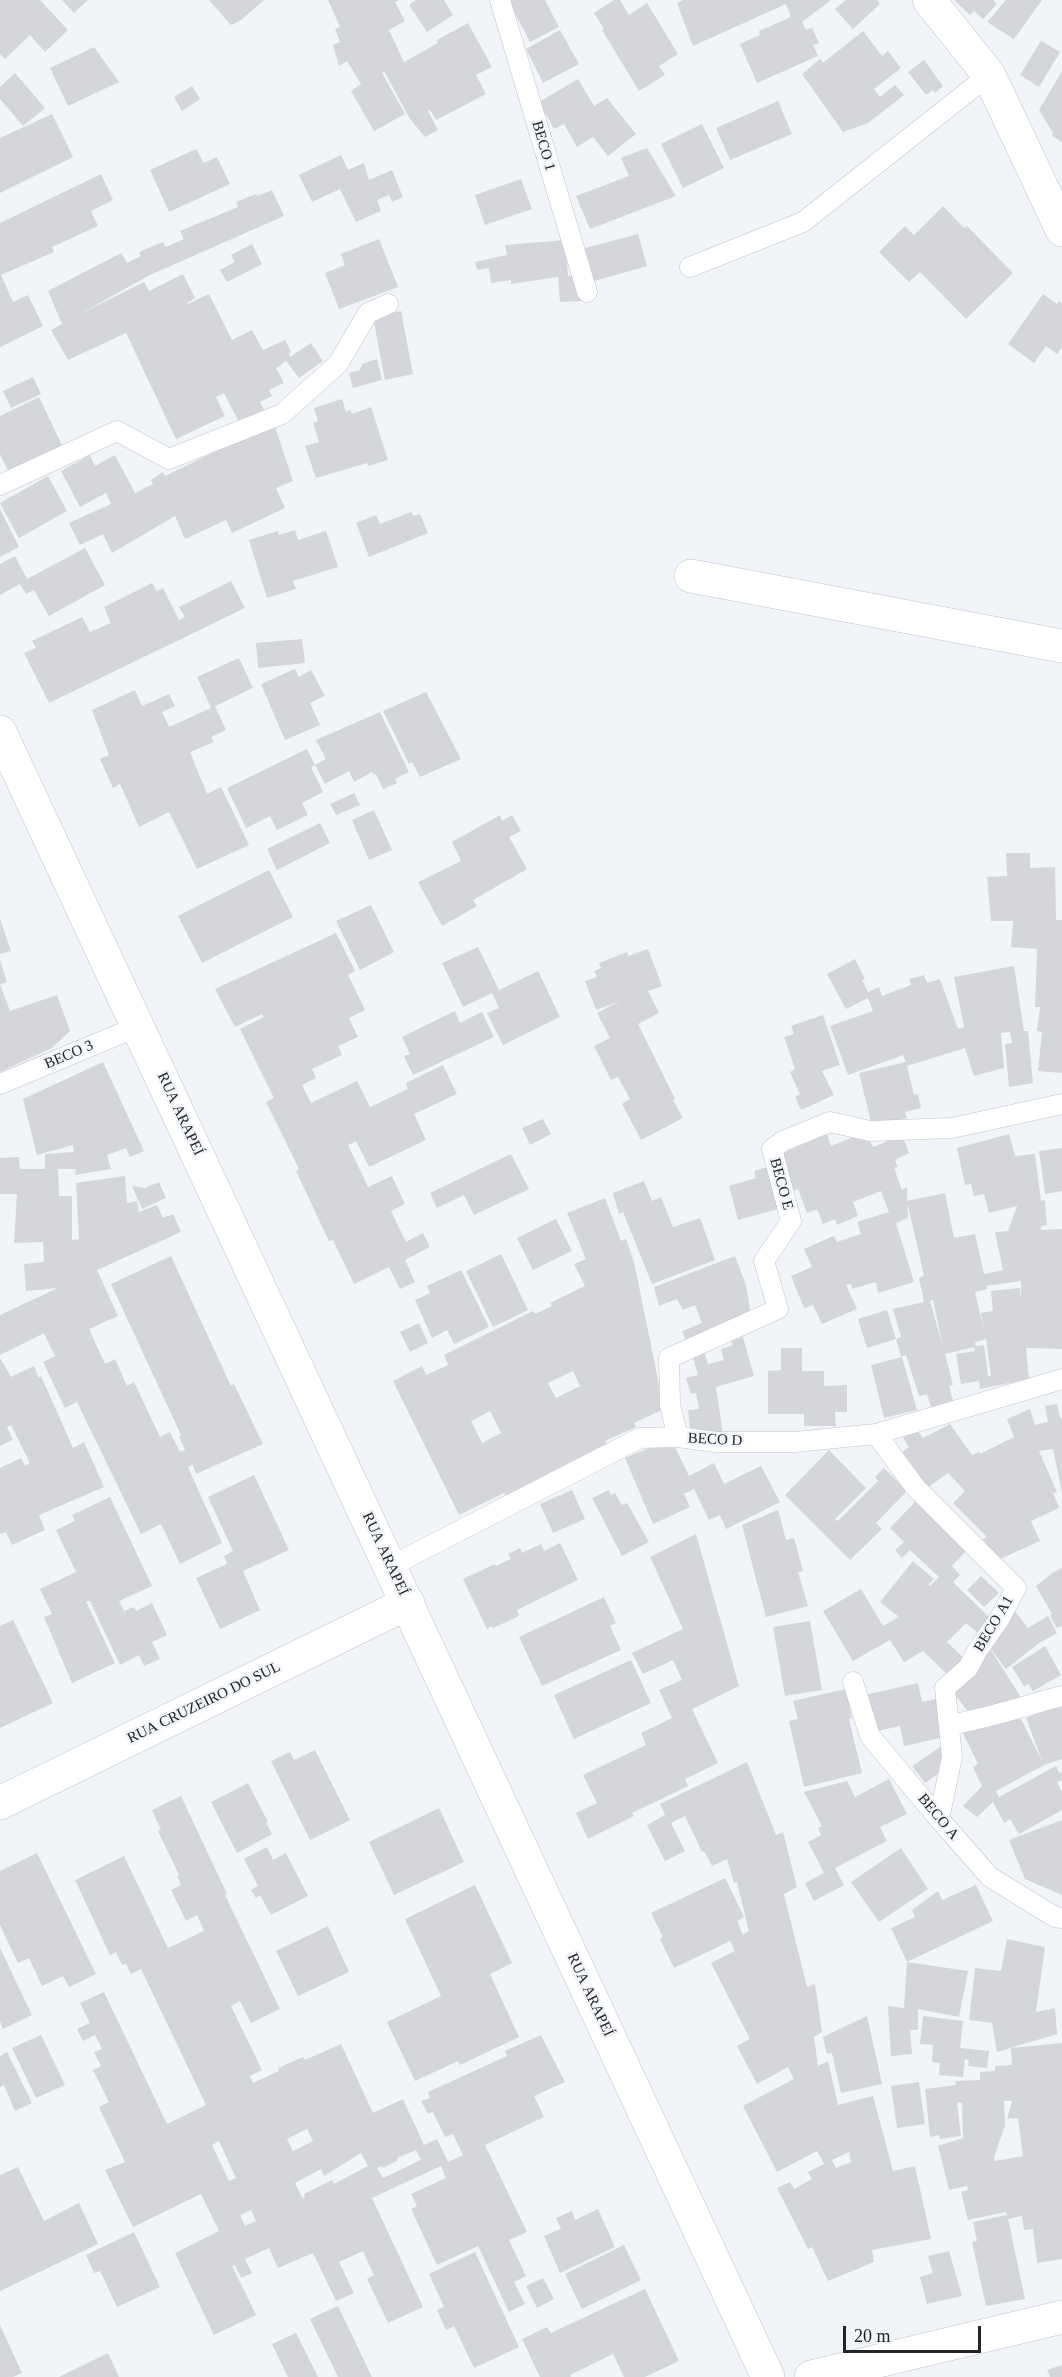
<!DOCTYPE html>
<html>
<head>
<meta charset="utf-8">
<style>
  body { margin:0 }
  #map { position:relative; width:1062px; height:2377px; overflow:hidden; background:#f1f4f9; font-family:Georgia,serif }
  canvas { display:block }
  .scale { position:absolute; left:843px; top:2326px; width:138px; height:27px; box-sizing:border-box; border:3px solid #232426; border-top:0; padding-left:8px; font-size:18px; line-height:21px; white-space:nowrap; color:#232426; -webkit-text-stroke:4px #f1f4f9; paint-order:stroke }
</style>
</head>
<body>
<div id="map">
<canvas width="1062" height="2377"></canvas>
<div class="scale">20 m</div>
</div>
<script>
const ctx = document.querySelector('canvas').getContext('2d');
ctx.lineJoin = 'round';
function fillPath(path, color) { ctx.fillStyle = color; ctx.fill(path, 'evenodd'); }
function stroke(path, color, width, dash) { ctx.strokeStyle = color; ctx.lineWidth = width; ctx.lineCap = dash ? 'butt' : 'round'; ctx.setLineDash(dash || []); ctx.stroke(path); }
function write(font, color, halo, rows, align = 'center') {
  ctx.font = font + ' Georgia,serif'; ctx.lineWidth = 5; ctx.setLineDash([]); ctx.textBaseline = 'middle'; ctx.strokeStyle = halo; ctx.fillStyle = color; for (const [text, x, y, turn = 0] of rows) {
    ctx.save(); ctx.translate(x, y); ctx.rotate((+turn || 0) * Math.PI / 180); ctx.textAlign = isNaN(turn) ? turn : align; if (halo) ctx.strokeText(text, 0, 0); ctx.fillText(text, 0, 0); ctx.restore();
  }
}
fillPath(new Path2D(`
  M0 0H40L68 30 45 52 30 35 5 59 0 54Z
  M62 0H88L74 13Z
  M209 0H264L240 21 231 25Z
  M328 0H399L395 2 405 21 389 30 404 62 438 43 437 40 468 23 492 67 476 75 486 94 436 120 430 110 428 111 438 130 425 137 410 119 384 71 382 73 405 114 374 131 351 91 361 84 347 61 339 66 333 45 340 42 335 29 340 27Z
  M416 0H444L453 15 427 32 409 5Z
  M508 0H545L559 27 530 42Z
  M614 0H620L629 15 647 3 678 54 659 66 665 75 639 91 602 30 604 29 594 13Z
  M683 0H831L802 22 806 30 812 28 819 43 813 45 818 56 757 83 740 44 760 35 759 31 791 17 786 4 693 46 677 3Z
  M846 0H877L880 4 853 29 835 9Z
  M954 0H993L997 4 983 19 974 11 970 15Z
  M1006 0H1042L1014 39 987 22Z
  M560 30 579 64 543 83 526 49Z
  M863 31 882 56 888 51 901 68 874 89 880 97 895 85 904 95 868 123 843 132 802 74 820 59 823 63Z
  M1041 41 1060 52 1039 87 1020 75Z
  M94 47 119 82 68 106 50 68Z
  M924 60 943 86 935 93 933 90 926 95 908 72Z
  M1062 71V142L1052 136 1053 133 1039 110Z
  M15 73 45 108 23 126 0 99V87Z
  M578 79 594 106 607 98 636 134 608 156 593 137 577 147 564 124 554 129 539 102Z
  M192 86 200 99 182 111 174 97Z
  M778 101 792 134 730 160 716 128Z
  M52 114 73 157 0 193V138Z
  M702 124 724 168 683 188 661 144Z
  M647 148 676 196 590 229 576 196 629 176 621 158Z
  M196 149 204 163 217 157 230 184 169 212 150 170Z
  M341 155 348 170 364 163 369 180 392 170 403 197 392 202 389 195 377 200 381 211 356 222 340 189 312 202 299 175Z
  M101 174 113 200 91 211 98 226 52 247 54 252 1 275 13 302 28 295 43 326 0 347V223Z
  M521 179 532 209 485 225 475 195Z
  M272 190 284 216 150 275 78 315 144 282 149 291 183 274 195 298 187 303 188 304 209 294 232 340 252 330 263 350 285 340 291 352 289 353 290 357 311 343 323 361 299 378 286 361 276 368 284 383 269 390 272 396 260 402 265 411 240 424 224 393 216 397 225 416 176 439 126 333 68 360 51 330 62 324 48 291 121 253 127 263 141 256 139 252 163 242 166 247 184 239 180 231 238 207 236 202 256 194 257 196Z
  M943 206 964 228 967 226 1013 273 966 319 920 272 909 282 879 252 905 226 914 235Z
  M638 234 647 266 591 282 582 249Z
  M379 239 398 287 339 309 325 273 345 265 341 254Z
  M565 240 568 276 579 275 583 301 560 302 558 277 511 284V280L491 283 489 268 477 270 475 262 507 255 505 245Z
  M252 244 262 264 227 282 220 270 235 262 231 255Z
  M1043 294 1057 304 1059 301 1062 303V347L1057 354 1046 346 1034 363 1008 344Z
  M401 311 413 374 385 380 373 317Z
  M377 359 382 380 353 388 349 373 360 370 362 364Z
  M33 377 41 394 11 408 3 391Z
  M39 397 62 445 8 471 0 454V416Z
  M342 399 346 412 350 410 352 414 371 407 388 460 369 466 367 463 316 478 305 446 319 442 313 423 318 421 314 408Z
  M274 423 293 481 276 488 285 508 232 533 226 520 185 539 175 516 112 553 103 534 80 545 69 523 111 504 106 493 80 507 61 471 90 455 95 466 115 455 135 493 153 484 151 480 163 472 165 476Z
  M48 476 67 511 19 538 0 503Z
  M0 509 19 547 0 557Z
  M411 512 414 516 420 514 428 533 369 557 356 523 376 515 380 524Z
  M295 530 298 540 326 531 338 567 293 581 296 589 267 598 249 540 278 531 279 535Z
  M85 548 105 585 49 616 34 590 26 594 20 584 0 595V564L15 556 27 579Z
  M231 581 245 608 49 703 24 653 36 648 32 641 82 617 90 632 111 623 104 607 152 583 157 591 163 588 179 620 185 617 179 607Z
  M302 639 305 663 258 668 256 643Z
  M239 658 253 688 215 706 226 730 211 737 214 742 190 752 207 794 221 787 249 845 197 869 169 812 139 827 120 784 113 788 100 759 109 755 92 710 135 690 142 706 169 694 175 706 162 712 169 727 211 708 197 677Z
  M295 669 299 677 311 670 325 696 310 703 320 725 285 740 261 684Z
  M426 692 461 759 420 777 412 762 409 764 383 711Z
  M380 712 409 772 395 779 397 783 383 789 376 774 374 775 372 772 354 782 349 771 325 784 315 765 326 759 316 740Z
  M307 749 315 765 311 767 323 792 302 803 308 815 277 830 270 816 246 828 227 788Z
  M354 793 360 805 336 815 330 804Z
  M374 810 392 850 369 860 352 820Z
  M500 815 502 821 512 815 521 831 509 837 527 869 473 900 477 906 442 926 418 882 461 861 452 842Z
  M320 823 330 843 277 870 267 849Z
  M1006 853H1030V868L1055 867 1056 920H1062V1073L1038 1071 1042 1032 1037 1031 1040 1007H1035L1037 949 1011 947 1013 921H991L987 877 1007 876Z
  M269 870 293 917 202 963 178 916Z
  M371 905 394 952 360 970 336 921Z
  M0 919 11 951 0 954Z
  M336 933 355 971 348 975 365 1010 349 1018 358 1037 338 1046 342 1055 312 1069 316 1078 302 1085 311 1103 357 1081 370 1107 408 1089 406 1083 443 1065 457 1094 414 1114 426 1140 369 1167 356 1141 348 1145 368 1187 392 1176 405 1204 391 1211 406 1242 423 1233 430 1247 405 1260 415 1282 400 1289 389 1267 354 1284 333 1240 329 1241 296 1171 299 1169 266 1102 274 1098 240 1029 264 1017 262 1014 235 1027 215 989Z
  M478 947 499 990 538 971 560 1017 503 1045 487 1013 499 1008 492 993 463 1007 442 963Z
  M648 949 662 986 648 991 659 1013 638 1024 675 1099 673 1100 683 1118 641 1140 622 1104 630 1099 618 1077 611 1080 594 1046 610 1038 597 1013 620 1001 596 1010 585 981 597 977 594 971 601 968 599 963 627 952 628 956Z
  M855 959 865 979 862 980 868 992 879 987 882 996 911 985 909 979 924 975 927 983 940 979 958 1029 964 1027 954 977 1014 966 1024 1031H1028L1033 1083 1009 1087 1005 1044 1012 1043 1010 1032 1001 1033 1004 1068 974 1076 965 1048 907 1066 914 1095 918 1094 921 1108 905 1112 907 1118 872 1126 859 1073 906 1062 903 1055 848 1075 830 1026 873 1011 868 998 846 1009 827 974Z
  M0 960 7 982 0 984 10 1011 57 995 70 1031 52 1048 0 1072Z
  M455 1011 460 1023 482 1012 494 1037 413 1075 404 1056 410 1054 402 1037Z
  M823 1015 840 1065 822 1071 834 1095 801 1110 795 1097 800 1094 790 1072 795 1069 784 1037 794 1034 791 1026Z
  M103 1062 144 1151 130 1157 126 1148 107 1155 111 1169 75 1175 76 1169H58L59 1196H72V1240L79 1239 76 1183 125 1176 127 1203 137 1201 139 1212 157 1205 163 1218 173 1214 181 1232 97 1270 118 1316 89 1329 105 1364 115 1359 127 1386 134 1382 160 1437 170 1432 180 1452 185 1450 179 1436 181 1435 111 1284 171 1256 231 1386 234 1384 263 1444 196 1474 193 1465 188 1467 222 1543 180 1564 161 1524 141 1534 77 1402 65 1408 43 1362 55 1356 44 1333 0 1355V1315L58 1288 26 1291 24 1264 44 1262 43 1242 14 1243 17 1194H0V1158L19 1157 20 1169H45V1154L74 1152 73 1145 37 1155 23 1099Z
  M543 1119 551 1134 530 1145 522 1128Z
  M866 1132 873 1147 902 1135 909 1153 895 1160 898 1167 894 1168 902 1190 907 1187 908 1218 896 1223 914 1282 878 1293 876 1282 852 1289 851 1284 846 1285 857 1309 822 1324 813 1305 804 1308 791 1276 812 1267 804 1249 831 1237 834 1236 837 1242 861 1234 857 1222 889 1212 881 1191 853 1202 858 1216 837 1225 835 1219 823 1224 817 1209 807 1213 798 1189 790 1192 776 1156 827 1134 831 1146Z
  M1009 1134 1015 1156 1035 1154 1041 1201 1045 1200 1047 1225 1041 1226V1230L1062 1229V1349L1026 1348 1029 1379 980 1389 979 1381 961 1384 956 1354 975 1351 974 1347 945 1354 953 1385 949 1386 953 1401 932 1409 927 1394 919 1396 906 1355 901 1357 896 1339 901 1337 893 1309 924 1302 919 1278 924 1276 907 1201 945 1193 954 1238 975 1234 984 1274 1003 1270 995 1232 1008 1231 1017 1206 989 1213 984 1194 974 1196 971 1184 965 1185 957 1148ZM1021 1281V1301L1020 1288 991 1291 993 1311 981 1313 984 1331 975 1292 987 1289 986 1286ZM933 1300 943 1347 930 1301ZM986 1339 991 1376H988L984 1345 976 1346 975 1342Z
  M1062 1148V1191L1045 1194 1039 1151Z
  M511 1154 529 1189 474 1215 464 1195 437 1208 430 1193Z
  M774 1165 778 1209 738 1220 729 1186 756 1178 754 1171Z
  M644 1181 652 1201 661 1197 673 1227 700 1218 715 1260 652 1284 623 1212 619 1214 613 1193Z
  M159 1182 166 1198 142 1209 132 1186 145 1188Z
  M605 1198 621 1241 626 1239 634 1262 664 1409 634 1423 636 1427 605 1441 608 1447 507 1501 504 1493 459 1515 393 1381 422 1366 426 1375 448 1365 444 1355 533 1311 535 1314 552 1306 550 1303 585 1286 574 1264 586 1259 567 1213ZM573 1371 580 1386 556 1398 548 1383ZM490 1411 501 1433 482 1443 471 1421Z
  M556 1219 572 1251 533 1270 517 1238Z
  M501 1254 528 1310 493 1327 466 1271Z
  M735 1256 746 1285 750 1309 748 1320 688 1345 682 1331 702 1323 695 1305 683 1310 677 1299 659 1306 654 1287Z
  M461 1270 489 1327 454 1344 447 1330 432 1338 415 1300 430 1293 427 1286Z
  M887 1310 896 1339 867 1348 858 1319Z
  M419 1323 428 1343 410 1352 400 1332Z
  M743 1337 754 1376 716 1387 723 1435 691 1436 688 1410 699 1409 696 1393 691 1394 686 1378 698 1375 692 1354 704 1351 708 1364 724 1360 721 1349 733 1345 731 1341Z
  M781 1348H802V1371H824V1386L847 1385V1412H835L836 1426H804V1414H768V1371L781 1370Z
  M902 1357 917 1410 884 1418 871 1365Z
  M0 1358 11 1377 34 1366 39 1378 41 1376 73 1448 84 1442 104 1487 39 1515 45 1530 12 1545 6 1532 0 1534V1468L21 1458 25 1466 30 1463 11 1425 7 1427 13 1440 0 1446Z
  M1057 1404 1060 1418H1062V1493L1053 1449 1039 1451 1057 1492 1053 1493 1059 1508 1031 1521 1040 1541 998 1560 981 1540 987 1537 953 1503 965 1491 948 1473 927 1488 901 1453 909 1447 903 1438 917 1430 923 1438 950 1424 972 1455 979 1452 980 1454 1014 1437 1007 1419 1030 1409 1035 1425 1048 1422 1045 1406Z
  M671 1439 689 1476 714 1463 724 1484 761 1466 780 1502 726 1529 720 1515 709 1520 694 1489 684 1494 690 1507 653 1524 625 1458Z
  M829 1450 866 1488 835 1519 838 1521 878 1481 875 1477 884 1468 907 1491 876 1523 882 1529 850 1560 785 1495Z
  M254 1475 289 1550 243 1571 260 1610 220 1629 196 1578 227 1564 224 1556 233 1551 208 1497Z
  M572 1490 585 1519 553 1533 540 1504Z
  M609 1490 611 1495 615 1493 622 1505 627 1503 649 1542 622 1556 592 1498Z
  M110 1497 152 1586 119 1601 124 1611 134 1607 136 1611 152 1603 167 1635 152 1642 160 1659 144 1666 139 1655 120 1665 90 1601H86L115 1663 72 1683 44 1617 52 1614 40 1589 76 1572 56 1530 75 1521 72 1515Z
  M916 1501 967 1550 952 1566 960 1575 953 1582 993 1621 980 1635 966 1623 947 1642 968 1662 952 1679 923 1651 904 1662 890 1640 853 1661 823 1611 861 1589 883 1626 899 1617 880 1602 913 1561 934 1579 928 1585 930 1586 939 1577 910 1550 902 1558 895 1550 904 1542 890 1528Z
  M778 1510 786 1540 794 1538 803 1571 798 1572 808 1606 766 1617 742 1525Z
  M696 1534 739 1686 692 1709 718 1763 685 1779 688 1786 632 1813 634 1816 588 1839 576 1813 597 1803 583 1775 646 1745 641 1733 672 1718 659 1690 682 1680 673 1660 643 1674 632 1653 683 1629 650 1557Z
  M560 1543 578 1580 517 1610 519 1616 493 1628 492 1626 487 1629 463 1579 495 1564 496 1566 511 1559 508 1554 520 1548 522 1553 541 1544 544 1551Z
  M1062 1568V1626L1057 1628 1050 1616 1052 1614 1036 1586 1052 1573Z
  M981 1576 999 1593 984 1607 967 1590Z
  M604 1597 616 1623 610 1626 621 1650 542 1686 519 1637Z
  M1014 1610 1028 1628 1048 1616 1057 1633 1039 1643 1006 1669 990 1648 995 1644 990 1637Z
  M13 1620 53 1703 0 1728V1626Z
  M810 1621 822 1690 785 1696 773 1627Z
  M1045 1646 1061 1675 1033 1691 1028 1684 1024 1686 1012 1667Z
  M991 1650 1022 1699 974 1719 952 1691Z
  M631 1660 651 1703 574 1739 554 1695Z
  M918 1683 922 1702 936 1699 944 1737 904 1746 900 1726 873 1732 865 1695Z
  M846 1689 852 1718 849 1719 862 1773 804 1787 789 1721 798 1719 793 1701Z
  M1062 1704V1759L1044 1765 996 1791 999 1797 1056 1766 1059 1773 1062 1772V1780L1057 1782 1062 1792V1810L1019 1834 1010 1819 1004 1823 993 1802 977 1817 963 1806 982 1786 973 1767 978 1764 961 1729 1017 1711 1043 1763 1026 1718Z
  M943 1745V1770L925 1783 912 1766Z
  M315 1750 350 1820 310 1840 271 1761 290 1752 294 1760Z
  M747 1762 776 1835 783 1832 797 1887 784 1894 807 1987 815 1984 822 2032 814 2037 818 2066 828 2061 838 2105 873 2096 893 2171 915 2166 931 2239 872 2250 874 2262 828 2281 812 2247 808 2249 777 2188 790 2182 794 2189 812 2179 808 2172 824 2164 817 2151 777 2172 743 2106 794 2079 788 2067 757 2084 737 2046 750 2039 711 1963 735 1951 730 1941 674 1968 660 1939 663 1937 651 1913 725 1878 744 1917 737 1921 743 1935 749 1931 737 1882 734 1883 727 1859 712 1866 704 1851 702 1852 685 1816 671 1823 685 1851 665 1861 647 1825 665 1815 660 1804ZM849 2152 851 2162 836 2168 832 2160Z
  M889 1779 907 1814 880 1827 887 1841 835 1868 844 1885 814 1901 805 1883 824 1873 808 1842 821 1835 818 1828 822 1826 804 1792 847 1781 855 1797Z
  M248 1783 268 1822 266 1823 272 1834 237 1853 211 1802Z
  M181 1796 227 1894 225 1895 280 2009 251 2023 240 2001 231 2006 262 2070 250 2076 253 2083 279 2071 278 2068 303 2057 305 2060 341 2044 373 2113 403 2099 424 2145 437 2139 448 2162 463 2155 453 2134 445 2137 433 2112 428 2114 421 2101 430 2098 428 2092 507 2056 505 2051 541 2035 565 2082 534 2096 544 2117 485 2145 527 2232 509 2240 526 2276 514 2282 525 2304 509 2312 478 2246 437 2265 411 2209 417 2206 411 2194 446 2178 441 2166 372 2198 423 2307 388 2323 367 2279 374 2275 363 2251 339 2262 354 2293 336 2301 313 2253 278 2268 269 2248 245 2259 252 2273 241 2278 235 2265 232 2266 256 2315 214 2335 175 2253 219 2231 201 2194 133 2227 105 2170 125 2162 99 2107 109 2102 93 2070 101 2066 94 2052 102 2049 95 2035 83 2041 77 2029 90 2023 80 2003 104 1992 167 2124 206 2105 141 1969 131 1974 126 1964 122 1965 116 1952 110 1955 75 1880 124 1856 168 1948 204 1931 197 1915 186 1921 171 1890 181 1885 177 1876 179 1875 158 1831 161 1830 152 1810ZM307 2129 313 2141 293 2151 287 2139ZM219 2141 236 2178 229 2181 212 2145ZM416 2150 421 2160 383 2178 377 2168 382 2166 383 2168 398 2160 397 2158ZM361 2153 368 2166 334 2184 332 2180 304 2194 305 2197 303 2199 295 2183 321 2169 324 2176ZM251 2210 256 2221 245 2226 240 2215Z
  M439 1808 464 1862 394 1895 369 1842Z
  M1062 1820V1895L1025 1879 1009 1840Z
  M267 1847 273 1860 286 1853 308 1896 271 1915 260 1895 256 1898 251 1890 258 1886 244 1859Z
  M901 1848 928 1889 879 1922 851 1882Z
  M37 1853 96 1974 69 1987 63 1976 42 1986 29 1958 18 1963 0 1925V1871Z
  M475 1885 512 1963 490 1974 519 2037 460 2065 458 2061 415 2081 387 2022 441 1996 405 1919Z
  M976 1885 993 1921 907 1962 968 1971 959 2017 918 2009V2030H910L912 2054 891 2056 888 2006 904 2008 907 1962 891 1928 915 1917 912 1910 938 1891 942 1900Z
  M328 1926 349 1972 298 1996 276 1951Z
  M1007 1939 1045 1947 1036 2012 1055 2008 1057 2034 997 2052 992 2023 969 2020 975 1968 1001 1971Z
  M0 1948 32 2015 3 2029 0 2021Z
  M867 2016 882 2084 841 2093 832 2053 827 2054 823 2037Z
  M923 2016 963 2021 960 2048 989 2051 987 2068 968 2066 969 2060 965 2059 963 2077 939 2075 940 2063 932 2062 933 2045 920 2044Z
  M41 2035 65 2085 36 2098 12 2048Z
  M1062 2043V2259L1037 2263 1033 2229 1024 2230 1022 2216 1008 2219 1025 2299 986 2306 972 2242 977 2241 973 2222 1007 2215 1006 2212 968 2220 961 2192 968 2190 967 2186 949 2190 938 2146 963 2138 962 2103 957 2102 961 2136 940 2139 939 2135 930 2137 925 2089 956 2085 955 2081 980 2080V2072L995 2071V2066L1012 2065 1011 2048ZM1004 2101H1012L1007 2119 1018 2118 1023 2156 995 2161 994 2157 1005 2125Z
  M7 2052 32 2103 15 2111 4 2085 0 2087V2056Z
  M919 2082 925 2124 897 2128 891 2086Z
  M18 2167 44 2221 79 2203 98 2244 0 2291V2175Z
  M598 2209 615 2247 560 2273 544 2236 561 2229 556 2218 572 2211 575 2220Z
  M134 2232 160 2287 117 2307 100 2271 94 2273 86 2255Z
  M624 2245 641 2280 582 2309 565 2274Z
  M949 2251 962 2296 927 2304 920 2277 933 2273 928 2256Z
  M475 2252 519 2347 474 2368 454 2326 446 2330 437 2310 444 2307 429 2274Z
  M543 2278 554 2299 537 2308 526 2286Z
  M645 2289 679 2361 645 2377H624L613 2354 570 2375 571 2377H540L522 2339 547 2327 551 2333Z
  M338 2306 372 2377H338L310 2319Z
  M0 2325 22 2373 13 2377H0Z
  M296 2333 318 2377H288L272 2344Z
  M108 2353 119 2377H59Z
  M1062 2365V2377H1050L1047 2370Z`), '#d4d6dc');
const lane = new Path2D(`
  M500 0 587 292
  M690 267 803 222 989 75
  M0 485 117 431 169 459 282 414 338 364 368 313 388 304
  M0 1084 139 1026
  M876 1434 916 1488 1016 1588 1000 1618 977 1651 968 1668 945 1688 952 1757 939 1819
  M678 1437 670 1405 669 1358 778 1309 764 1261 791 1221 772 1149 783 1141 830 1122 870 1131 952 1128 1062 1104
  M391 1566 640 1438 678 1437 716 1442H795L876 1434 1062 1379
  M853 1682 870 1736 939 1819 990 1877 1055 1917 1062 1918
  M949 1725C988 1718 1024 1706 1062 1696`);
const street = new Path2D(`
  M929 0 989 75 1062 230
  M691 576 1062 646
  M811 2377 1062 2317`);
const secondary = new Path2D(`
  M0 732 768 2377
  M0 1803 408 1603`);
stroke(lane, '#c0c3c8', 21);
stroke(street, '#c0c3c8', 34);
stroke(secondary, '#c0c3c8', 34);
stroke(lane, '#fff', 20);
stroke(street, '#fff', 33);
stroke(secondary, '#fff', 33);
write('15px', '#232426', '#f1f4f9', [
  ["BECO 1",543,146,74],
  ["BECO 3",69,1055,-23],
  ["RUA ARAPEÍ",180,1114,65],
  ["BECO E",781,1184,75],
  ["BECO D",715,1440,3],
  ["RUA ARAPEÍ",385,1554,65],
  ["BECO A1",994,1624,-59],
  ["RUA CRUZEIRO DO SUL",204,1703,-26],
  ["BECO A",938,1817,50],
  ["RUA ARAPEÍ",590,1995,65]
]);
</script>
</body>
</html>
